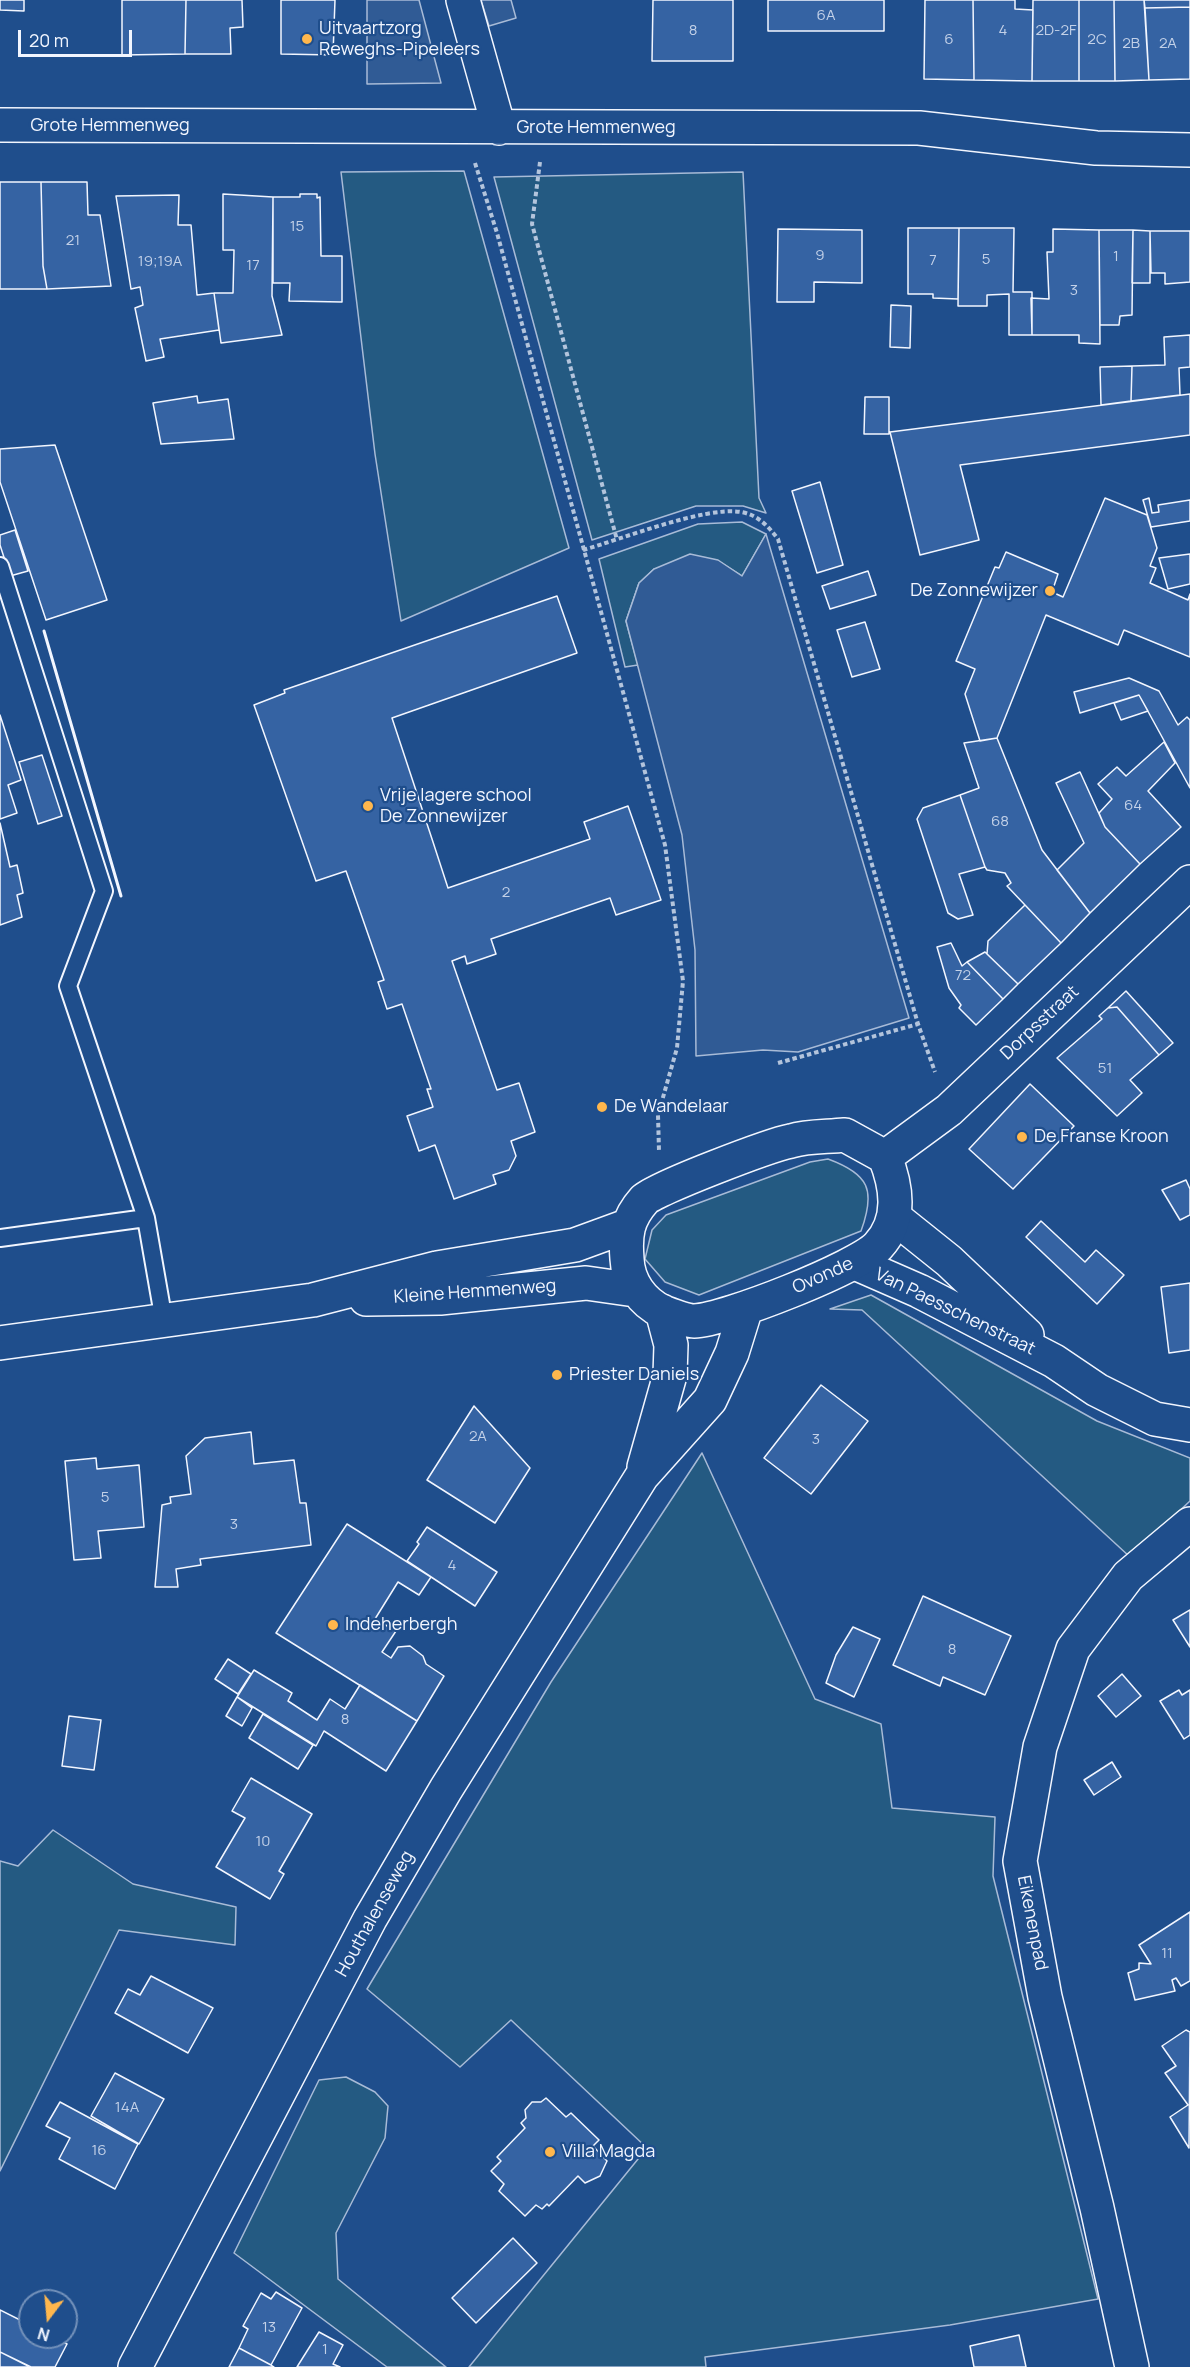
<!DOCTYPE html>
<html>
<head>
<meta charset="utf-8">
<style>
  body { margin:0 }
  #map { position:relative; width:1190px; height:2367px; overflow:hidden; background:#1f4e8c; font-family:Manrope,sans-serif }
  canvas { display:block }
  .north { position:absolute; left:18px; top:2289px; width:60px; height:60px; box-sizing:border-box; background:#1f4e8c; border:2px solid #7391ba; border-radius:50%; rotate:196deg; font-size:16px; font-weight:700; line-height:24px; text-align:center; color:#f2f6ff }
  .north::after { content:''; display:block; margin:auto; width:21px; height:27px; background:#ffb74d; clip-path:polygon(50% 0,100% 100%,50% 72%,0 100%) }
  .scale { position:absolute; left:18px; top:30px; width:114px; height:27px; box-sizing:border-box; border:3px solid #f2f6ff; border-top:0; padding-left:8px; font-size:18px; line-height:21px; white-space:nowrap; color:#f2f6ff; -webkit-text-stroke:4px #1f4e8c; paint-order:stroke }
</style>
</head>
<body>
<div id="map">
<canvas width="1190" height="2367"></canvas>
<div class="north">N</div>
<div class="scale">20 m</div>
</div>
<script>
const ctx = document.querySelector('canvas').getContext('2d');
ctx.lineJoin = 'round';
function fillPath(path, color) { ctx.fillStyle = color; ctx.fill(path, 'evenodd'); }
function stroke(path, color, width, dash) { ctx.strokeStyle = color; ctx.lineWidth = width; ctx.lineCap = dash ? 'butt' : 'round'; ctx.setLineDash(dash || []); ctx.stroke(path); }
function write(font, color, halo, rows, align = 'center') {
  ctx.font = font + ' Manrope,sans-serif'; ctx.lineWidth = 4.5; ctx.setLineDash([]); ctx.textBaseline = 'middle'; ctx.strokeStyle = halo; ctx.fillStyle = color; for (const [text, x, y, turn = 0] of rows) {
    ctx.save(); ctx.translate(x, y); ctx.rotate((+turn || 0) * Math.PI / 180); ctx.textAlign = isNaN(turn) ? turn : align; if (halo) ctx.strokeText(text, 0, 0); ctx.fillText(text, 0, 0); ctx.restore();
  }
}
const green = new Path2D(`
  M464 171 569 548 401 621 375 454 341 172Z
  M743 172 759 498 766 513 743 506H696L592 540 494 177Z
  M742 522 766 534 742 576 718 561 654 569 639 583 626 621 638 665 625 667 599 559 698 524Z
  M828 1159C869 1174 876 1190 861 1231L699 1295 665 1282 645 1259 652 1230 666 1215 810 1162Z
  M871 1295 1097 1421 1190 1458V1501L1130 1557 862 1310 830 1309Z
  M702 1453 815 1699 881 1724 892 1808 995 1817 993 1876 1098 2299 950 2325 705 2357 706 2367H469L647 2148 511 2020 460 2067 367 1989 551 1682Z
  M53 1830 133 1884 236 1907 235 1945 119 1930 0 2171V1861L18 1866Z
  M346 2077 375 2092 388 2106 385 2138 336 2233 338 2279 446 2367H387L234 2253 319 2080Z`);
fillPath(green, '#245a82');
stroke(green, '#a8bbd7', 1.5);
const parking = new Path2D(`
  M367 0H419L441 83 367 84Z
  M481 0H511L516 18 489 26Z
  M766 534 909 1018 798 1052 763 1050 696 1056 695 950 682 835 626 621 639 583 654 569 690 554 718 560 742 576Z`);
fillPath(parking, '#305b95');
stroke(parking, '#a8bbd7', 1.5);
const building = new Path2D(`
  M0 0H24V11L0 10Z
  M122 0H186L185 54 122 55Z
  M186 0H242L243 27 230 28 231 54H185Z
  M281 0H335L333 55 281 54Z
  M653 0H733V61H652Z
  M768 0H884V31H768Z
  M925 0H973L974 80 924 79Z
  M973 0H1015V9L1033 10 1032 81 974 80Z
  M1033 0H1079V81H1032Z
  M1079 0H1114L1115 81H1079Z
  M1114 0H1144L1149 80 1115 81Z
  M1144 0H1190V7L1145 8Z
  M1190 7V79L1149 80 1145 8Z
  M0 182H41L43 266 47 289H0Z
  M41 182H87L88 215H100L111 286 47 289 43 266Z
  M223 194 273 197 272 296 282 335 221 343 214 293H233L234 250H223Z
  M300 194H317V198L320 197 321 256H342V302L289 301 290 283H273V197H300Z
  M179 195 178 225H191L197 295 214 293 219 330 160 339 164 357 146 361 135 308 143 305 140 287 131 289 116 196Z
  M908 228H959L958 299 933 298V294H908Z
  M959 228H1014L1013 292H1032V335H1009V294L987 295V306H958Z
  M778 229 862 230V283L814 282V302H777Z
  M1053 229 1099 230 1100 344 1079 343V335H1032L1031 298 1049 299 1047 252H1053Z
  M1099 230H1133L1132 315 1120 316 1119 325H1100Z
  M1133 230 1150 231V283H1132Z
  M1150 231H1190V282L1165 284V273H1151Z
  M891 305 911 306 910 348 890 347Z
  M1190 335V367L1179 368 1180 395 1131 401 1132 366 1165 365 1164 337Z
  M1132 366 1131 401 1101 405 1100 367Z
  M1190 394V435L960 465 979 540 920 555 890 432Z
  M197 396 198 403 228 399 234 439 161 444 153 403Z
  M865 397H889V434H864Z
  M55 445 107 600 46 620 0 482V449Z
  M820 482 843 565 817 573 792 491Z
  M1105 498 1147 515 1157 548 1150 566 1156 568 1150 583 1188 600 1190 594V657L1124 630 1118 645 1046 615 997 738 980 741 965 694 975 669 956 661 995 567 999 568 1006 552 1058 574 1052 592 1063 597Z
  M1149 498 1152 513 1159 512 1158 505 1190 500V521L1151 527 1143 500Z
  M15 530 28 571 10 576 0 545V535Z
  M1190 554V584L1168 589 1159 558Z
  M868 571 876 595 830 609 822 586Z
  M557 596 577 653 392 718 433 842 448 888 590 839 584 822 628 806 661 900 616 915 610 898 491 939 496 954 467 964 465 956 452 961 497 1090 519 1083 535 1132 511 1141 516 1156 509 1170 493 1175 496 1184 454 1199 435 1145 419 1151 407 1116 433 1107 427 1089H431L402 1004 387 1009 378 982 384 980 346 871 316 881 254 705 285 693 284 690Z
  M865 622 880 669 852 677 837 630Z
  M1129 678 1159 691 1178 725 1187 717 1190 720V788L1139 695 1080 713 1074 692Z
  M1139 695 1148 711 1121 720 1114 703Z
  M0 715 21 780 8 785 17 813 0 819Z
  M997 738 1042 850 1090 913 1061 943 1007 886 1011 883 1005 873 987 870 985 867 960 795 979 788 964 743Z
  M1164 742 1175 763 1148 791 1181 827 1140 864 1105 827 1099 813 1112 799 1098 784 1117 767 1126 776Z
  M42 755 62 816 38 824 19 762Z
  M1080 772 1105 827 1140 864 1090 913 1057 870 1084 843 1056 783Z
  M960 795 985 867 959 874 973 915 958 919 948 913 917 819 923 808Z
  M0 823 10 867 17 865 23 893 17 895 22 917 0 925Z
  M1025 905 1061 943 1018 984 987 954 988 941Z
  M951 943 962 966 967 962 1003 999 976 1025 959 1008 961 1005 949 988 937 947Z
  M985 952 1018 984 1003 999 967 962Z
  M1126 991 1173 1043 1159 1055 1117 1007 1108 1008Z
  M1117 1007 1159 1055 1130 1080 1142 1093 1117 1116 1057 1058 1102 1019 1099 1016 1108 1008Z
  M1030 1084 1074 1126 1013 1189 969 1149Z
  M1186 1180 1190 1189V1215L1180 1220 1162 1190Z
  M1041 1221 1085 1262 1096 1250 1124 1275 1097 1304 1026 1237Z
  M1190 1283V1350L1169 1353 1161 1287Z
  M821 1385 868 1421 811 1494 764 1458Z
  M474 1406 530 1468 495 1523 427 1480Z
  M251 1432 254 1464 294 1460 300 1503H306L311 1545 200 1559 201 1565 176 1569 178 1587H155L162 1505 171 1503 170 1497 191 1494 186 1456 205 1438Z
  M96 1458 97 1469 139 1465 144 1527 98 1531 101 1558 74 1560 65 1461Z
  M347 1524 431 1577 419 1595 398 1582 375 1619 396 1631 382 1652 391 1658 398 1647 410 1646 423 1656 426 1664 444 1676 417 1721 276 1633Z
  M427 1527 497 1572 475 1606 407 1561 419 1544 417 1542Z
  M923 1596 1011 1636 985 1695 943 1677 940 1686 893 1665Z
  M1190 1610V1647L1173 1620Z
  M853 1627 880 1639 854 1697 826 1683 836 1655Z
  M228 1659 251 1674 238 1694 215 1679Z
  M254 1670 292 1693 288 1701 317 1720 330 1699 345 1709 360 1685 417 1721 386 1771 324 1731 316 1746 237 1697Z
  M1122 1674 1141 1696 1116 1717 1098 1696Z
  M1179 1690 1182 1695 1190 1690V1735L1184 1739 1160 1701Z
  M237 1697 252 1708 242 1726 226 1716Z
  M263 1714 313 1745 298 1769 249 1738Z
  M69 1716 101 1720 94 1770 62 1766Z
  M1112 1762 1121 1777 1094 1795 1084 1780Z
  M251 1778 312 1814 279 1871 284 1874 270 1899 216 1867 245 1818 232 1811Z
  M1190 1912V1981L1181 1986 1176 1978 1172 1980 1175 1991 1135 2000 1128 1973 1139 1969V1963L1151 1964 1139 1945Z
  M151 1976 213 2008 188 2053 115 2013 128 1989 140 1995Z
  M1186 2030 1190 2032 1189 2148 1170 2117 1188 2105 1165 2073 1176 2066 1162 2046Z
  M115 2073 164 2099 139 2144 91 2116Z
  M546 2098 566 2117 571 2113 599 2140 593 2146 607 2161 600 2176 585 2183 578 2176 549 2206 547 2204 542 2209 536 2205 525 2216 499 2191 504 2184 491 2171 501 2161 497 2157 525 2128 521 2123 526 2118 525 2110 532 2102H541Z
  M60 2102 138 2144 115 2189 59 2159 70 2138 46 2126Z
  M513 2238 537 2263 476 2323 452 2298Z
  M276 2292 302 2308 271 2365 239 2348 248 2329 243 2326 261 2293 271 2299Z
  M0 2310 30 2325V2337H53L67 2344 55 2367H31L0 2352Z
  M319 2332 343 2345 333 2364 340 2367H297Z
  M1019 2335 1026 2367H974L970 2346Z
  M239 2348 271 2365 274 2367H229Z
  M0 2352 30 2367H0Z`);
fillPath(building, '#3563a3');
stroke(building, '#f2f6ff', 1.5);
const service = new Path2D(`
  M0 566 104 891 68 986 146 1218 164 1321
  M0 1238 146 1218`);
const minor = new Path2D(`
  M463 0 499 128
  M0 125 919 128 1096 148 1190 150
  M894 1217 949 1261 1027 1335
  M855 1263 919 1291 1054 1361 1097 1390 1155 1419 1190 1425
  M1132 2367 1097 2208 1045 1997 1020 1861 1040 1747 1073 1649 1128 1576 1190 1524`);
const tertiary = new Path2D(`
  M845 1135 885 1157C897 1187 902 1220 878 1246 857 1268 725 1320 694 1321 686 1321 671 1315 663 1312 642 1302 628 1282 627 1259 625 1235 627 1219 644 1200 654 1189 770 1145 791 1141 808 1136 827 1137 845 1135Z
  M885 1157 949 1110 1190 882
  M366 1299 440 1298 586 1283 635 1290
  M0 1343 313 1300 437 1268 575 1245 627 1226
  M644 1467 670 1375 671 1345 662 1311
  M135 2367 370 1919 446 1789 642 1476 710 1400 732 1353 746 1308`);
stroke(service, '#f2f6ff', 20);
stroke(minor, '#f2f6ff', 36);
stroke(tertiary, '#f2f6ff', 36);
stroke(new Path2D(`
  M540 162 532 224 617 540
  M475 163 497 233 665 845 683 981 677 1048 658 1115 659 1151
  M583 550C622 539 705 506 741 512 758 515 768 526 778 539L918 1024 935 1072
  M778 1063 918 1024`), '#b3c4dc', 4, [4.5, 3]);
stroke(service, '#1f4e8c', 16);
stroke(minor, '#1f4e8c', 33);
stroke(tertiary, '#1f4e8c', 33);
stroke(new Path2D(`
  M44 631 121 896`), '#f2f6ff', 3);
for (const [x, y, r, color] of [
  [307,39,6,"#ffb74d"],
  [1050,591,6,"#ffb74d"],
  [368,806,6,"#ffb74d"],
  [602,1107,6,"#ffb74d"],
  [1022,1137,6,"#ffb74d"],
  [557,1375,6,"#ffb74d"],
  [333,1625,6,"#ffb74d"],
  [550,2152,6,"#ffb74d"]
]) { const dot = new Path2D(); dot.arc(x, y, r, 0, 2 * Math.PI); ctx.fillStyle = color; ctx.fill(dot); stroke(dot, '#1f4e8c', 2); }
write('15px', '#c3d1e8', null, [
  ["6A",826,16],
  ["8",693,31],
  ["4",1003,31],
  ["2D-2F",1056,31],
  ["6",949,40],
  ["2C",1097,40],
  ["2B",1131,44],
  ["2A",1168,44],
  ["15",297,227],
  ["21",73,241],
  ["9",820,256],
  ["1",1116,257],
  ["5",986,260],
  ["7",933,261],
  ["19;19A",160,262],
  ["17",253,266],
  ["3",1074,291],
  ["64",1133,806],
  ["68",1000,822],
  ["2",506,893],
  ["72",963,976],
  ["51",1105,1069],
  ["2A",478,1437],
  ["3",816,1440],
  ["5",105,1498],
  ["3",234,1525],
  ["4",452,1566],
  ["8",952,1650],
  ["8",345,1720],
  ["10",263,1842],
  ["11",1167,1954],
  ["14A",127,2108],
  ["16",99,2151],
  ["13",269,2328],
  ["1",325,2350]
]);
write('18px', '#f2f6ff', '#1f4e8c', [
  ["Uitvaartzorg",319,29],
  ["Reweghs-Pipeleers",319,50],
  ["De Zonnewijzer",1038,591,"right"],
  ["Vrije lagere school",380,796],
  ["De Zonnewijzer",380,817],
  ["De Wandelaar",614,1107],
  ["De Franse Kroon",1034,1137],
  ["Priester Daniels",569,1375],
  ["Indeherbergh",345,1625],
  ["Villa Magda",562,2152]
], 'left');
write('18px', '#f2f6ff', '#1f4e8c', [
  ["Grote Hemmenweg",110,126],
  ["Grote Hemmenweg",596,128],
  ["Dorpsstraat",1040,1023,-43],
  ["Ovonde",823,1276,-24],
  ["Kleine Hemmenweg",475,1292,-4],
  ["Van Paesschenstraat",955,1312,26],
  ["Houthalenseweg",375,1914,-61],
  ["Eikenenpad",1032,1923,79]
]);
</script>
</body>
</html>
